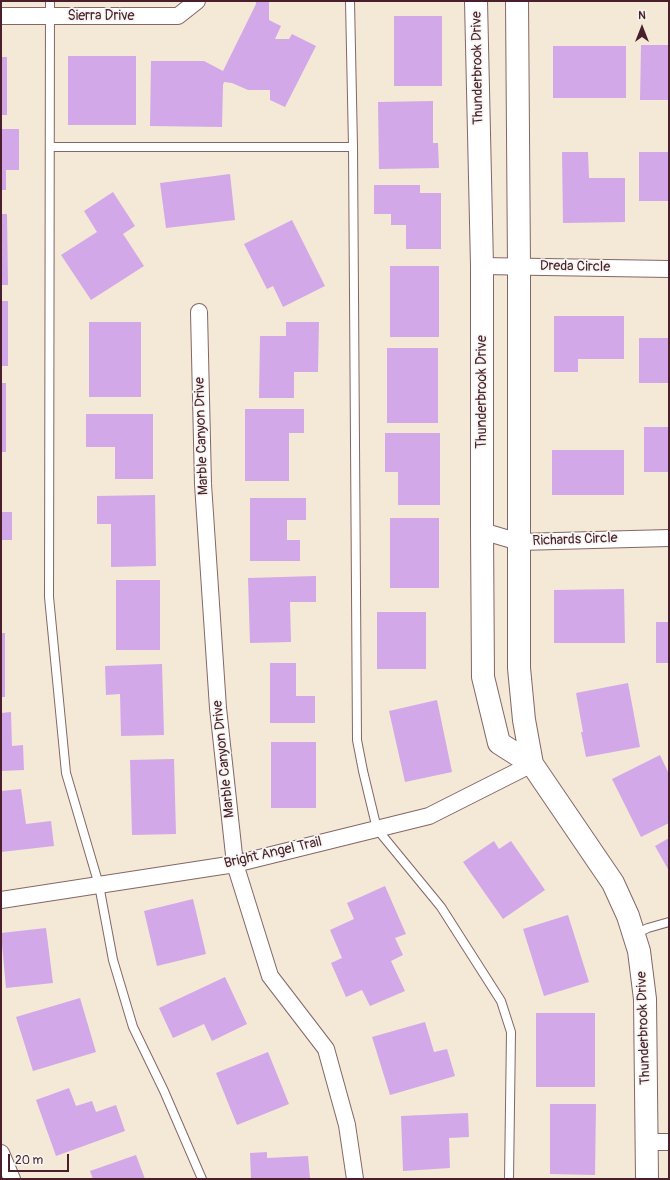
<!DOCTYPE html>
<html>
<head>
<meta charset="utf-8">
<style>
  body { margin:0 }
  #map { position:relative; width:670px; height:1180px; overflow:hidden; background:#f3e9d6; font-family:Pangolin,sans-serif }
  canvas { display:block }
  .frame { position:absolute; inset:0; border:2px solid #4a1f2b; pointer-events:none }
  .north { position:absolute; left:622px; top:8px; width:40px; height:40px; -webkit-text-stroke:3px #f6f6f2; paint-order:stroke; rotate:0deg; font-size:11px; font-weight:700; line-height:16px; text-align:center; color:#4a1f2b }
  .north::after { content:''; display:block; margin:auto; width:14px; height:18px; background:#4a1f2b; clip-path:polygon(50% 0,100% 100%,50% 72%,0 100%) }
  .scale { position:absolute; left:8px; top:1154px; width:61px; height:18px; box-sizing:border-box; border:2px solid #4a1f2b; border-top:0; padding-left:5px; font-size:12px; line-height:14px; white-space:nowrap; color:#4a1f2b; -webkit-text-stroke:3px #f6f6f2; paint-order:stroke }
</style>
</head>
<body>
<div id="map">
<canvas width="670" height="1180"></canvas>
<div class="frame"></div>
<div class="north">N</div>
<div class="scale">20 m</div>
</div>
<script>
const ctx = document.querySelector('canvas').getContext('2d');
ctx.lineJoin = 'round';
function fillPath(path, color) { ctx.fillStyle = color; ctx.fill(path, 'evenodd'); }
function stroke(path, color, width, dash) { ctx.strokeStyle = color; ctx.lineWidth = width; ctx.lineCap = dash ? 'butt' : 'round'; ctx.setLineDash(dash || []); ctx.stroke(path); }
function write(font, color, halo, rows, align = 'center') {
  ctx.font = font + ' Pangolin,sans-serif'; ctx.lineWidth = 3.5; ctx.setLineDash([]); ctx.textBaseline = 'middle'; ctx.strokeStyle = halo; ctx.fillStyle = color; for (const [text, x, y, turn = 0] of rows) {
    ctx.save(); ctx.translate(x, y); ctx.rotate((+turn || 0) * Math.PI / 180); ctx.textAlign = isNaN(turn) ? turn : align; if (halo) ctx.strokeText(text, 0, 0); ctx.fillText(text, 0, 0); ctx.restore();
  }
}
fillPath(new Path2D(`
  M256 1H269V20L281 26 275 39H289L292 34 316 46 285 107 270 100V90H248L232 83 224 82 223 85 222 127 150 126 151 61H204L223 71 256 4Z
  M394 16H442V86H394Z
  M641 45H669V100H640Z
  M553 46H626V98H553Z
  M68 56H136V125H68Z
  M1 57H7V115H1Z
  M433 101V143H438L439 168 379 169 378 102Z
  M1 129H19V170H6V190H1Z
  M562 152H588L589 178H625V222L563 223Z
  M639 152H669V201H639Z
  M230 174 235 220 166 228 160 183Z
  M374 185H420V193H441V249H406V225H391V214H374Z
  M113 192 135 226 123 234 144 266 91 300 61 255 97 232 84 211Z
  M1 214H7L8 285H1Z
  M292 220 325 286 283 307 273 286 267 289 244 244Z
  M390 266H439V337H390Z
  M1 301H8V366H1Z
  M554 316H624V359H578V372H554Z
  M89 322H141V397H89Z
  M286 322H319L318 372H294V398H259L260 336H286Z
  M639 338H669V383H639Z
  M387 348H438V423H387Z
  M1 383H6V452H1Z
  M245 409H304V433H289V481H245Z
  M86 414H153V479H115V447H86Z
  M644 427H669V472H644Z
  M385 433H440V505H398V472H385Z
  M552 450H624V495H552Z
  M155 495 156 566 111 567V524H97V496Z
  M250 498H306V520H287V540H300V561H250Z
  M1 512H12V540H1Z
  M390 518H439V588H390Z
  M316 576V602H290L291 642 250 643 248 578Z
  M116 580H160V650H116Z
  M624 589 625 643H554V590Z
  M377 612H426V669H377Z
  M656 622H669V663H656Z
  M1 633H5V697H1Z
  M270 663H296V696H315V723H270Z
  M162 664 164 735 121 736 120 694 106 695 105 666Z
  M628 683 640 747 586 757 581 732H583L576 693Z
  M437 700 452 772 405 782 389 711Z
  M11 712 12 746 23 745 24 770 1 771V713Z
  M271 742H316V808H271Z
  M660 755 669 774V823L641 837 612 779Z
  M174 759 176 834 132 835 130 760Z
  M21 789 26 824 51 821 54 846 1 852V791Z
  M669 838V871L655 846Z
  M494 841 499 849 511 841 545 890 503 919 463 862Z
  M385 886 406 934 395 938 403 955 391 961 405 991 370 1006 362 990 346 997 331 963 342 958 330 930 354 919 347 903Z
  M193 899 206 954 157 966 144 911Z
  M568 915 589 982 544 996 523 929Z
  M46 928 53 983 6 988 1 933Z
  M225 977 247 1024 212 1041 204 1024 173 1038 159 1008Z
  M80 998 96 1052 33 1071 16 1017Z
  M536 1013H595V1087H536Z
  M425 1022 434 1052 447 1049 455 1076 390 1095 372 1037Z
  M268 1052 289 1104 237 1125 216 1073Z
  M69 1088 76 1106 92 1101 96 1112 116 1105 125 1131 56 1156 36 1100Z
  M550 1104H596L595 1175 550 1174Z
  M468 1113 469 1137 449 1138 450 1168 403 1171 401 1116Z
  M267 1152V1158L308 1156 310 1179H251L250 1153Z
  M136 1155 145 1179H93L90 1171Z`), '#d2a8e9');
const lane = new Path2D(`
  M50 1 49 597 66 773 99 885 113 960 133 1027 164 1091 202 1179
  M350 1 353 147 357 740 363 771 377 829 441 907 501 1001 511 1032 509 1179
  M50 147H353
  M635 934 648 928 669 922`);
const street = new Path2D(`
  M1 16H178L197 1
  M482 266 669 269
  M199 312 203 484 218 708 235 864 270 976 326 1049 347 1125 355 1179
  M482 531 519 542 669 538
  M1 900 235 864 429 816 532 764
  M647 1142H669
  M1 1153 12 1179`);
const secondary = new Path2D(`
  M476 1 482 266V531L483 677 499 743 532 764 613 883 628 916 639 951 645 999 647 1179
  M517 1 519 267V668L524 720 532 764`);
stroke(lane, '#856667', 10);
stroke(street, '#856667', 18);
stroke(secondary, '#856667', 24);
stroke(lane, '#fff', 8);
stroke(street, '#fff', 16);
stroke(secondary, '#fff', 22);
write('14px', '#4a1f2b', '#f6f6f2', [
  ["Sierra Drive",101,16],
  ["Thunderbrook Drive",478,68,-91],
  ["Dreda Circle",575,267,1],
  ["Thunderbrook Drive",482,392,-90],
  ["Marble Canyon Drive",202,436,-92],
  ["Richards Circle",575,540,-2],
  ["Marble Canyon Drive",224,759,-96],
  ["Bright Angel Trail",273,853,-13],
  ["Thunderbrook Drive",644,1028,-92]
]);
</script>
</body>
</html>
